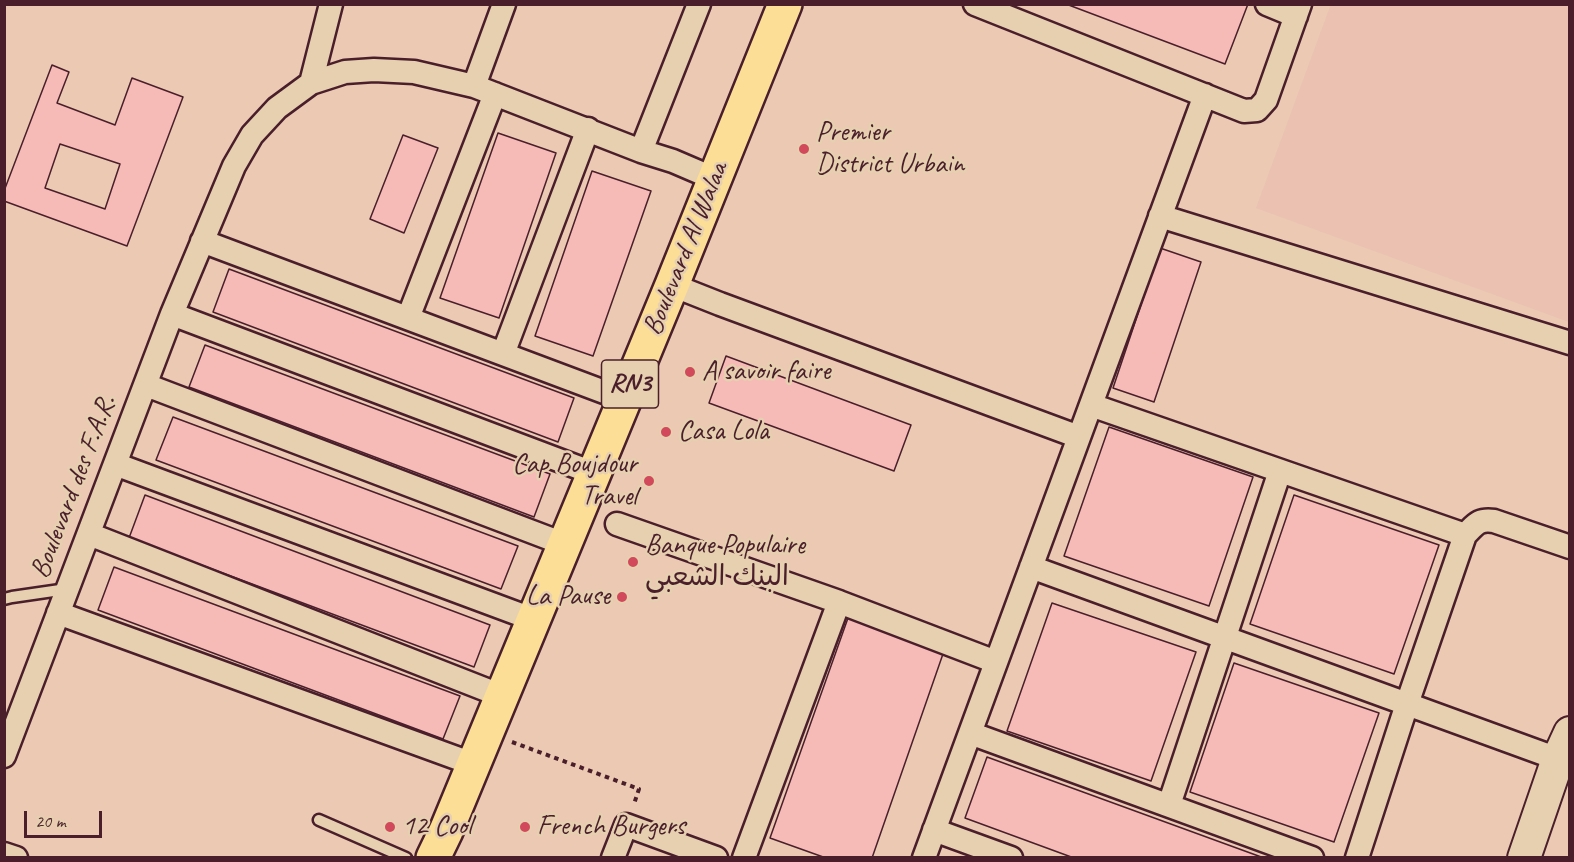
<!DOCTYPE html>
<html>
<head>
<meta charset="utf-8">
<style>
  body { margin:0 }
  #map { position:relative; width:1574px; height:862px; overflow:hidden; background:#ebc9b2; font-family:Caveat,sans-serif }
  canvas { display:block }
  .frame { position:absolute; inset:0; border:6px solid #4a1f2b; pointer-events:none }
  .scale { position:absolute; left:24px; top:811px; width:78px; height:27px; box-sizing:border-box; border:3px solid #4a1f2b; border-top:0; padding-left:8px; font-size:18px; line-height:21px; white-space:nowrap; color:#4a1f2b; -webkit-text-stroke:4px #e6d0b0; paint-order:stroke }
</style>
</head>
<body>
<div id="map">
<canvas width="1574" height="862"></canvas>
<div class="frame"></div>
<div class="scale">20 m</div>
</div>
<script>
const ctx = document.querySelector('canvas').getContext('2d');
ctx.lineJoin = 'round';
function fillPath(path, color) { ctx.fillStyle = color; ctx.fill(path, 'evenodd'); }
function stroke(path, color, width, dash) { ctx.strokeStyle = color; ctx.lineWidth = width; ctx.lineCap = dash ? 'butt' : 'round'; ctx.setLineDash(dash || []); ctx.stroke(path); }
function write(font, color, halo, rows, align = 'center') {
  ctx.font = font + ' Caveat,"Playpen Sans Arabic",sans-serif'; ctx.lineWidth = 5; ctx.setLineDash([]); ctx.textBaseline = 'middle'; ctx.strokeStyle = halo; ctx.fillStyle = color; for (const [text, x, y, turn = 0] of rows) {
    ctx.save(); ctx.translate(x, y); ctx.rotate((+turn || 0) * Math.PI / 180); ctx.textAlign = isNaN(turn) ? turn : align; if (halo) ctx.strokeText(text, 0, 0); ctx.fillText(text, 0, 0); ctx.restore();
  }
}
fillPath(new Path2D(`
  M1331 4 1569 5V322L1256 208Z`), '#ebc1b1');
const building = new Path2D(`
  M1066 4H1248L1225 64Z
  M52 65 69 72 57 103 115 125 132 78 183 97 127 246 4 201V191ZM60 144 120 164 105 209 45 188Z
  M498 133 556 153 499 318 440 298Z
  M403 135 438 148 404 233 370 219Z
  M592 171 651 191 593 356 535 336Z
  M1160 248 1201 262 1154 402 1113 388Z
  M229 269 574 398 558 442 213 312Z
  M205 345 550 474 534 517 189 387Z
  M726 356 911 425 894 471 709 403Z
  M173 417 518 546 501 589 156 460Z
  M1109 427 1253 477 1209 606 1064 556Z
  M145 495 490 625 474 667 129 538Z
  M1294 495 1439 545 1394 674 1250 624Z
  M114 567 460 696 443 739 98 610Z
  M1052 603 1196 652 1151 781 1007 731Z
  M848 618 944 651 872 858H826L770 838Z
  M1234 663 1379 713 1334 842 1190 792Z
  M987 757 1264 858H1074L965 818Z`);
fillPath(building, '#f6bab7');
stroke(building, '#4a1f2b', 1.5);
const lane = new Path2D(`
  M4 599 12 597 67 589
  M319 820 406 858`);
const street = new Path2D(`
  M975 4 1244 111 1257 110 1266 100 1300 4
  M1267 4 1296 16
  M311 83 331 4
  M474 86 504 4
  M641 151 699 4
  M1160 216 1570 343
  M202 241 623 399
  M672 285 720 304 1079 437
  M172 314 593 473
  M408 318 495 94
  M503 354 588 129
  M146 385 564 544
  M1091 405 1465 535
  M115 464 532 619
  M617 524 839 602 996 662
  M89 534 502 696
  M1031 567 1558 759
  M58 613 473 764
  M970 733 1312 858
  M4 756 172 314 234 166 252 135 277 108 311 83 345 72 374 70 414 72 474 86 641 151 673 161 715 179
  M1169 805 1280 471
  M934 830 1011 858
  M4 854 16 858
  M613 858 626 825 716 858
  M744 858 839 602
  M924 858 1205 95
  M1357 858 1407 704 1465 535C1476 524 1478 519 1494 521L1570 547`);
const secondary = new Path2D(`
  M1524 858 1558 759 1570 733`);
const primary = new Path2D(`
  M433 858 446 831 672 285 785 4`);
stroke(lane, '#4a1f2b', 15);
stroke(street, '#4a1f2b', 27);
stroke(secondary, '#4a1f2b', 36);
stroke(primary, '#4a1f2b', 38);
stroke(new Path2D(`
  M512 742 639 789 634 804`), '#4a1f2b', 4, [4.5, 4.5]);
stroke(lane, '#e6d0b0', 10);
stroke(street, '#e6d0b0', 22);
stroke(secondary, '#e6d0b0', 32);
stroke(primary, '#fcde96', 33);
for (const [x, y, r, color] of [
  [804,149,6,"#d1495b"],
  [690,372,6,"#d1495b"],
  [666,432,6,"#d1495b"],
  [649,481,6,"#d1495b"],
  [633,562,6,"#d1495b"],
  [622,597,6,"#d1495b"],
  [390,827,6,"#d1495b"],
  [525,827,6,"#d1495b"]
]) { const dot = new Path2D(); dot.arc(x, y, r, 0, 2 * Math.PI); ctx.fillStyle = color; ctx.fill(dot); stroke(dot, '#e6d0b0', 2); }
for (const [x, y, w] of [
  [630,384,57]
]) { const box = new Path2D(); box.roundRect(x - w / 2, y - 24, w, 48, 4.5); ctx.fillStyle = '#e6d0b0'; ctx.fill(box); stroke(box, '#4a1f2b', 1.5); }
write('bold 27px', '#4a1f2b', null, [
  ["RN3",630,384]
]);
write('28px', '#4a1f2b', '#e6d0b0', [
  ["Premier",816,133],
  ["District Urbain",816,165],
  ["A savoir faire",702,372],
  ["Casa Lola",678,432],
  ["Cap Boujdour",637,465,"right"],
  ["Travel",637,497,"right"],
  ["Banque Populaire",645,546],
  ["البنك الشعبي",645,578],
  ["La Pause",610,597,"right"],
  ["12 Cool",402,827],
  ["French Burgers",537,827]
], 'left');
write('28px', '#4a1f2b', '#e6d0b0', [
  ["Boulevard Al Walaa",686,249,-68],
  ["Boulevard des F.A.R.",74,487,-69]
]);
</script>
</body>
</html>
